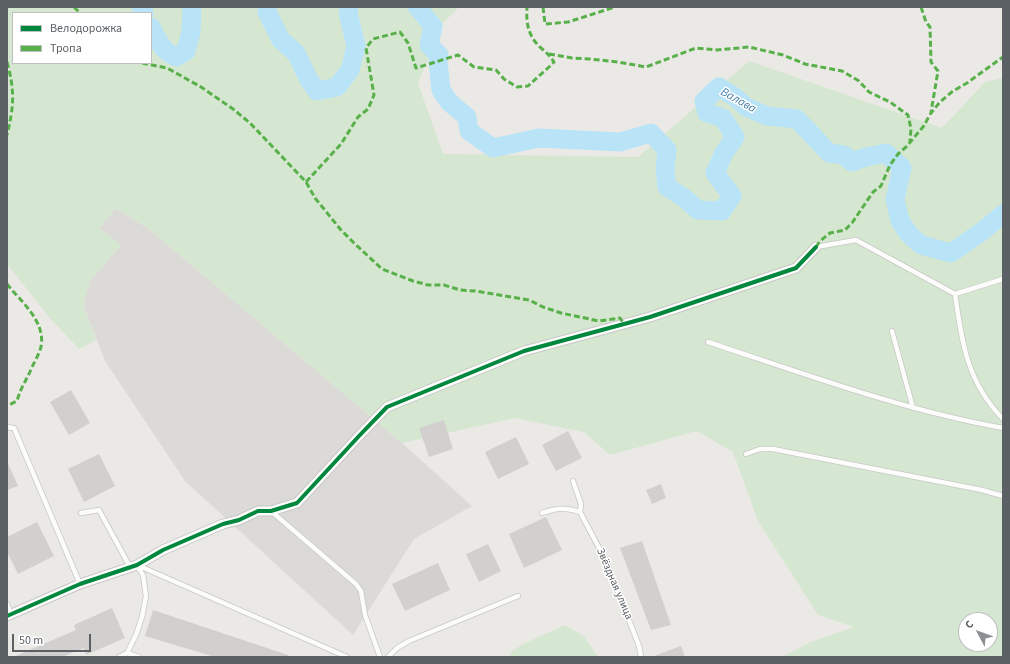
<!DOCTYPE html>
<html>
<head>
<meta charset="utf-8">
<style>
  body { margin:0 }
  #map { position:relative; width:1010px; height:664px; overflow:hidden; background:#ebe9e6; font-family:"Source Sans 3",sans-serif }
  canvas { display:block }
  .frame { position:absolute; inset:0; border:8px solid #5b6064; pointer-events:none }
  .legend { position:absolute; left:12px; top:12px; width:140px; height:52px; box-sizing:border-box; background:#fff; border:1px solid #bdbfc1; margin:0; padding:5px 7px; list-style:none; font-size:12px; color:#5b6064 }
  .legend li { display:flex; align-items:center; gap:8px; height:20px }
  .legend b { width:20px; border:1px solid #bdbfc1 }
  .north { position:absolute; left:958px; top:612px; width:40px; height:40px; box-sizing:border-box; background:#fff; border:1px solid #bdbfc1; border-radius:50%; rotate:311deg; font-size:11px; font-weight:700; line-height:16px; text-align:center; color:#5b6064 }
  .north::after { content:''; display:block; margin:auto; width:14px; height:18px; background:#8d9092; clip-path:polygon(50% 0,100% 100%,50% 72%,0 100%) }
  .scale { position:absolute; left:12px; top:634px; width:79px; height:18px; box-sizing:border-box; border:2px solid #5b6064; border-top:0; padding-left:5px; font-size:12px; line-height:14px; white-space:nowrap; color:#5b6064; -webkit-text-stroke:3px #fff; paint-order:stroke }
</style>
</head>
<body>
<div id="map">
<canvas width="1010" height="664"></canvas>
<div class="frame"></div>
<ul class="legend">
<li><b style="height:5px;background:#00873e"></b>Велодорожка</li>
<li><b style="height:5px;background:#58b04a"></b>Тропа</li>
</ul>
<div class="north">С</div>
<div class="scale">50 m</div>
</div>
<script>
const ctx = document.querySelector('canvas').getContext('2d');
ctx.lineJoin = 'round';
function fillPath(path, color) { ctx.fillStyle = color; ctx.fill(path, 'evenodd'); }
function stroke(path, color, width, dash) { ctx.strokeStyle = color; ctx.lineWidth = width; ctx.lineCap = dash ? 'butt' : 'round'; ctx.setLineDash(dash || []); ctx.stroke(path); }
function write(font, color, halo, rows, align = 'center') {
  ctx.font = font + ' "Source Sans 3",sans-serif'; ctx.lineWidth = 3; ctx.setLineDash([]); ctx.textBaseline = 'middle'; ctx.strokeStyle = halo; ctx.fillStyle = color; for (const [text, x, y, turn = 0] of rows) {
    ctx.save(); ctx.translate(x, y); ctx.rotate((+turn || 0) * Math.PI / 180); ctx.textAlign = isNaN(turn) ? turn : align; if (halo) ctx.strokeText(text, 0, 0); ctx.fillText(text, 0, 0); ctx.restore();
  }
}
fillPath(new Path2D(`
  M116 208 149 229 402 443 472 506 414 539 353 635 185 481 105 361 83 305 90 281 121 245 99 228Z`), '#dcdad7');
fillPath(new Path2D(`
  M7 7H459L443 23 418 83 443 154 638 157 749 61 942 128 985 82 1003 78V657H782L811 642 854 627 818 615 758 521 733 452 697 431 610 455 584 432 515 418 402 443 149 229 116 208 99 228 121 245 90 281 83 305 96 340 79 349 49 317 7 264ZM13 13H151V63H13ZM966 620H990V644H966Z
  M565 625 584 636 598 657H510L511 652 523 644Z`), '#d6e7d1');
stroke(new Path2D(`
  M141 7 144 13
  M267 7V12L281 40 296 53 309 80 317 91 337 87 350 70 356 46 349 17 348 7
  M417 7 433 26 429 45 439 55 438 61 441 90 449 102 467 117 469 131 493 148 539 138 620 142 651 133 667 150 665 169 667 187 683 197 698 210 722 211 732 196 715 173 724 153 735 137 723 118 707 113 704 101 719 87 735 97 746 107 767 116 797 119 829 153 844 155 852 162 866 157 886 153 902 168 895 199 900 221 909 234 921 245 951 253 984 230 1003 214
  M151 27C157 39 163 52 176 57L186 51 191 32 192 7`), '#b9e3f6', 19);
fillPath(new Path2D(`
  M71 390 90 423 69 435 50 402Z
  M444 420 453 449 429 457 419 428Z
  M568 431 582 458 556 471 542 445Z
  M516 437 529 464 498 479 485 452Z
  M99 454 115 486 84 502 68 469Z
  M7 461 18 486 7 490Z
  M661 484 666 498 652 504 646 490Z
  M546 517 562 550 524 568 509 534Z
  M37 522 54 556 18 574 7 552V537Z
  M642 541 671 625 651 630 620 548Z
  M488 544 501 571 479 582 466 554Z
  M438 563 450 590 405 611 392 584Z
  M112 608 125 638 86 655 84 648 62 657H13L76 630 74 625Z
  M153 610 288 655V657H215L145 636Z
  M681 646 685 657H654V656Z`), '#d1d0cf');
const service = new Path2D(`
  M816 247 856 240 955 294 1003 279
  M955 294C962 343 967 382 1003 419
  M892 331 913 408
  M708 342C805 374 902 410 1003 428
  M7 427 14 428 80 584
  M746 454 760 449H773L982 490 1003 496
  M573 481 581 504 580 512
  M271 511 356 584 361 591 365 615 380 657
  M580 512 607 563 639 646 641 657
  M81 513 99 510 130 567
  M542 513C557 508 564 507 580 512
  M137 565 347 657
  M7 604 11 614
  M127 653 139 657
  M119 657 127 653 136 635 142 617 146 596 143 575 137 566
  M388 657 397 648 409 641 518 596`);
const minor = new Path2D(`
  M7 616 80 584 137 565 163 550 223 524 239 520 258 511H271L297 503 359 436 387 407 524 351 650 317 796 268 816 247`);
stroke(service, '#c7c7c7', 6);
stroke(minor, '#c7c7c7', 11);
stroke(service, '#fcfcfb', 4.5);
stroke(minor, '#fcfcfb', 9);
stroke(new Path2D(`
  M74 7 80 13
  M543 7 545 24 568 22 615 7
  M921 7 926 22 930 27 931 62 938 71 931 112
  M549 54 572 58 590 59 618 62 646 67 696 48 717 50 749 47 783 55 805 64 842 71 859 81 869 92 890 102 908 115 911 129 910 141
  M7 62C15 91 14 106 7 135
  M142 63 167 68 201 87 233 109 250 123 306 182 315 198 341 230 354 243 382 269 413 281 428 285H444L460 290 475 291 529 300 543 307 561 313 599 321 620 318 624 324
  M306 182 341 144 358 117 368 109 374 95 366 48 373 39 400 32 408 43 416 68 458 55 474 67 496 70 504 79 517 87 528 86 549 67 554 62C550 56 546 52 541 48 528 36 526 24 527 7
  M816 247 820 241 830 233 845 230 852 223 873 192 881 186 890 165 898 154 906 147 923 127 931 113 940 102 953 91 967 83 1003 57
  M7 284C21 302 46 321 41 347 39 354 35 361 32 367 27 380 21 386 17 401L7 406`), '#58b04a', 3, [6, 3]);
stroke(new Path2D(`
  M7 616 80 584 137 565 163 550 223 524 239 520 258 511H271L297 503 359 436 387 407 524 351 650 317 796 268 816 247`), '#00873e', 4);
write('11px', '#5b6064', '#fff', [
  ["Звёздная улица",614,584,67]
]);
write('italic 12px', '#3f7ca6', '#fff', [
  ["Валава",738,101,29]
]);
</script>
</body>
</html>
